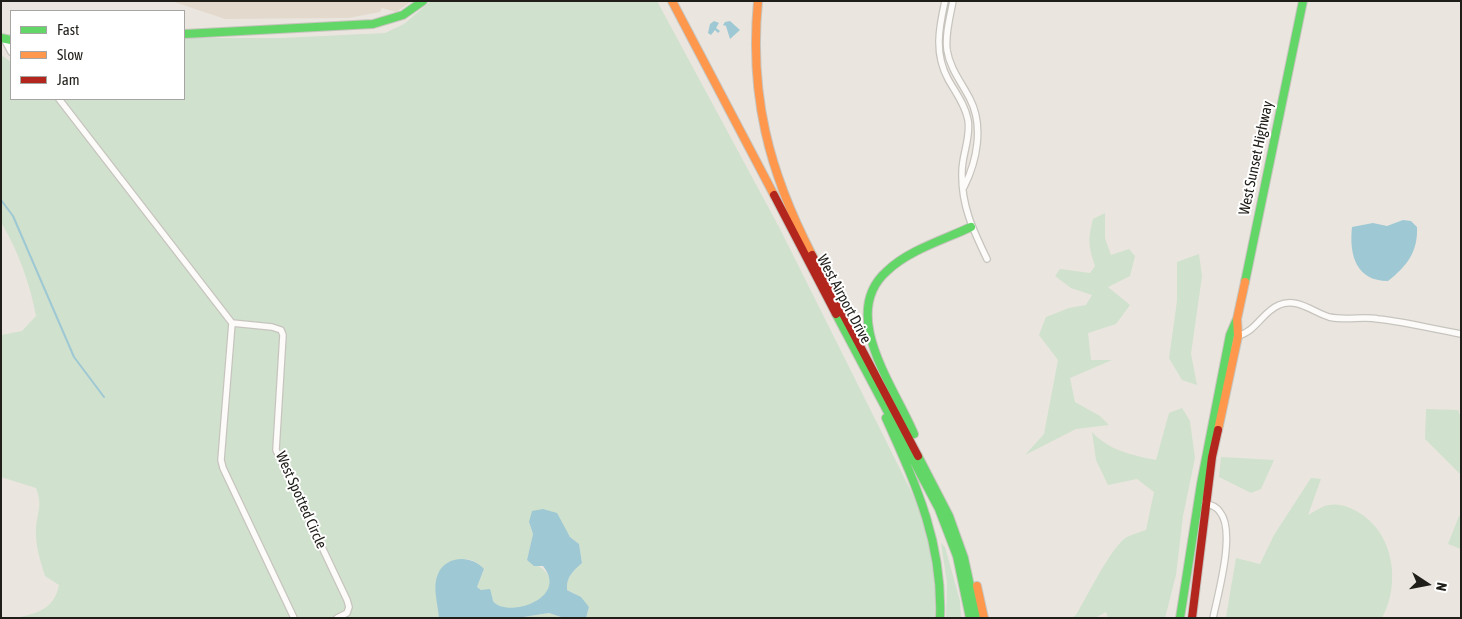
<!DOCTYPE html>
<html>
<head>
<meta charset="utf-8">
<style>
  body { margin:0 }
  #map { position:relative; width:1462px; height:619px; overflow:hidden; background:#eae6df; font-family:"Asap Condensed",sans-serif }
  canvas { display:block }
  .frame { position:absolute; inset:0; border:2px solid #201e19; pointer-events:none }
  .legend { position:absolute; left:10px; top:10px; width:175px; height:90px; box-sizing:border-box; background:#fff; border:1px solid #a6a5a3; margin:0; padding:6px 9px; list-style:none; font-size:15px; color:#201e19 }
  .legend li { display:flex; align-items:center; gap:10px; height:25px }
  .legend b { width:25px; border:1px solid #a6a5a3 }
  .north { position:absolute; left:1402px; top:559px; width:50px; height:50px; -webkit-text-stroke:4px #fff; paint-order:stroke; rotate:101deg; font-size:14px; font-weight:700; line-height:20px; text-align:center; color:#201e19 }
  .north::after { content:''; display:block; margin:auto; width:18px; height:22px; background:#201e19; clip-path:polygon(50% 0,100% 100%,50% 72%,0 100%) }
</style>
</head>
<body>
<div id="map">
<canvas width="1462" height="619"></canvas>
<div class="frame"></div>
<ul class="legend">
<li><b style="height:6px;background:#63d668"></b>Fast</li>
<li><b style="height:6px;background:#ff974d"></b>Slow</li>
<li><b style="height:6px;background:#b3261e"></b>Jam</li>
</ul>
<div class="north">N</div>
</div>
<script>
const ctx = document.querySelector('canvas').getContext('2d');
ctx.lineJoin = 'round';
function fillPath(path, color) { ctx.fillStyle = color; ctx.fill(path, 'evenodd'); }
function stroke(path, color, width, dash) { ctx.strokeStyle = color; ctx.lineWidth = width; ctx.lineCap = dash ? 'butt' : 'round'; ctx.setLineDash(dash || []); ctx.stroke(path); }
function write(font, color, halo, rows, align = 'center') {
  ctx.font = font + ' "Asap Condensed",sans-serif'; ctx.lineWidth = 4; ctx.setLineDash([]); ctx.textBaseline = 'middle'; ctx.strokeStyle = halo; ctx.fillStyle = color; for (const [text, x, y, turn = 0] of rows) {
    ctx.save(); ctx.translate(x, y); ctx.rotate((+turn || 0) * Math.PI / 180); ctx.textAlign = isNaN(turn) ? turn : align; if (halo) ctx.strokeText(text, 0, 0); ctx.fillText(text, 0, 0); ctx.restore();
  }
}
fillPath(new Path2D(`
  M171 1H412L396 12 382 8 380 12 349 18 225 19Z`), '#e3dacd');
fillPath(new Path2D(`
  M431 1H657L779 227 915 499C929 538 937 576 935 618H586L589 607 574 593 567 590C566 577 573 571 582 563L579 544 570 537 563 526 529 522 533 534 527 560C579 581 532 616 505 609 494 606 487 593 477 587L484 570C473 555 459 558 444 566L439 618H16C37 613 54 610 59 585L45 576C41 563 36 548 36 534 35 516 44 507 36 488L1 477V335L22 331 36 316C30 283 18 251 1 222V55L11 62V99H184V38H281L385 33 404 24Z
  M1105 213V238L1111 255 1129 249 1135 256 1130 276 1108 287 1130 305 1116 324 1088 333 1091 360H1112L1070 378 1075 402 1100 416 1109 425 1076 429 1025 455 1044 434 1058 360 1039 335 1046 317 1069 308 1086 305 1092 295 1071 288 1055 276 1060 269 1090 273 1095 266C1088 245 1088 239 1093 219Z
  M1199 254 1202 276 1191 354 1197 385 1182 380 1169 358 1177 301V262Z
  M1182 408 1190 421 1195 458 1183 516 1176 575 1165 618H1108L1106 612 1095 618H1072L1076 615C1087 597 1112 545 1127 537 1133 534 1140 532 1146 530L1154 492 1137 479 1108 485 1096 460 1092 432C1110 451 1132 455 1156 460L1169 413Z
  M1426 409 1458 410 1461 418V475L1425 439Z
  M1221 457 1274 460 1261 489 1251 493 1219 477Z
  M1311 478 1321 479 1308 515C1314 512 1322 506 1329 505 1340 503 1349 507 1358 512 1394 533 1401 583 1382 618L1226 617 1236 558 1260 564 1274 535Z
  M1459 516 1461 517V549L1448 544Z
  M941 543 945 547 960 601 961 618H946L947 583Z
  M549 613 564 618H517Z`), '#d0e1ce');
fillPath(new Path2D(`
  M714 21 719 23 716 28 720 31 718 33 715 30 711 35 708 33 710 24Z
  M730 21 740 30 730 39 726 26 723 25 725 22Z
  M1403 220 1411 221 1417 227C1418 252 1407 266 1388 281 1356 281 1349 255 1352 227L1373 223 1387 226Z
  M543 509 557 513 570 537 579 544 582 563C573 571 566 577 567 590L581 597 589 607 586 618H564L549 613 517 618H439C438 604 432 587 438 574 446 555 472 555 484 569L477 587 481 590 490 589C491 592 492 597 493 601 506 619 570 599 543 566H534L527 560 533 534 529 522 532 511Z`), '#9ec8d3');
stroke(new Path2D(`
  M1 200 13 216 74 357 104 397`), '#9ec8d3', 2);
const street = new Path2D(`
  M945 1C939 28 934 53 948 79 955 92 965 104 968 120 971 138 962 154 962 172 961 205 973 230 987 259
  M953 1C950 17 945 34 947 50 950 69 962 83 970 99 984 126 977 161 964 187
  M4 39 11 52
  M59 99 232 323 221 460 223 468 294 618
  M232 323 272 327 281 330 283 335 276 450 347 600 349 607 347 613 337 618
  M1237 336C1256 332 1262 312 1279 305 1296 297 1313 312 1329 317 1346 321 1362 316 1378 319 1406 322 1433 329 1461 334
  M1203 503C1210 504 1216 506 1220 512 1236 531 1218 594 1213 618`);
const fast = new Path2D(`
  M184 34 373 24 403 15 423 1
  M1 38 11 40
  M1245 282 1303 1
  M836 314 939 509 957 556 970 618
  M886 418C916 485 943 543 940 618
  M914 434C895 388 838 314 887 271 909 250 943 240 971 227
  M918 456 949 516 964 558 977 618
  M1180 618 1201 484 1230 335 1236 321`);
const slow = new Path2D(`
  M672 1 774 195
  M758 1C749 95 769 172 812 255
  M1218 430 1238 336 1237 319 1245 282
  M977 586 984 618`);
const jam = new Path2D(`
  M774 195 836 314
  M812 255 918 456
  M1192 618 1212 457 1218 430`);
stroke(street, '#c7c4be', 8);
stroke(fast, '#c7c4be', 10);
stroke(slow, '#c7c4be', 10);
stroke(jam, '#c7c4be', 10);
stroke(street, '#fcfbfa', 5.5);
stroke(fast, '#63d668', 8);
stroke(slow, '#ff974d', 8);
stroke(jam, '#b3261e', 8);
write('15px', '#201e19', '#fff', [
  ["West Sunset Highway",1256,158,-78],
  ["West Airport Drive",844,299,62],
  ["West Spotted Circle",301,500,66]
]);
</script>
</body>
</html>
